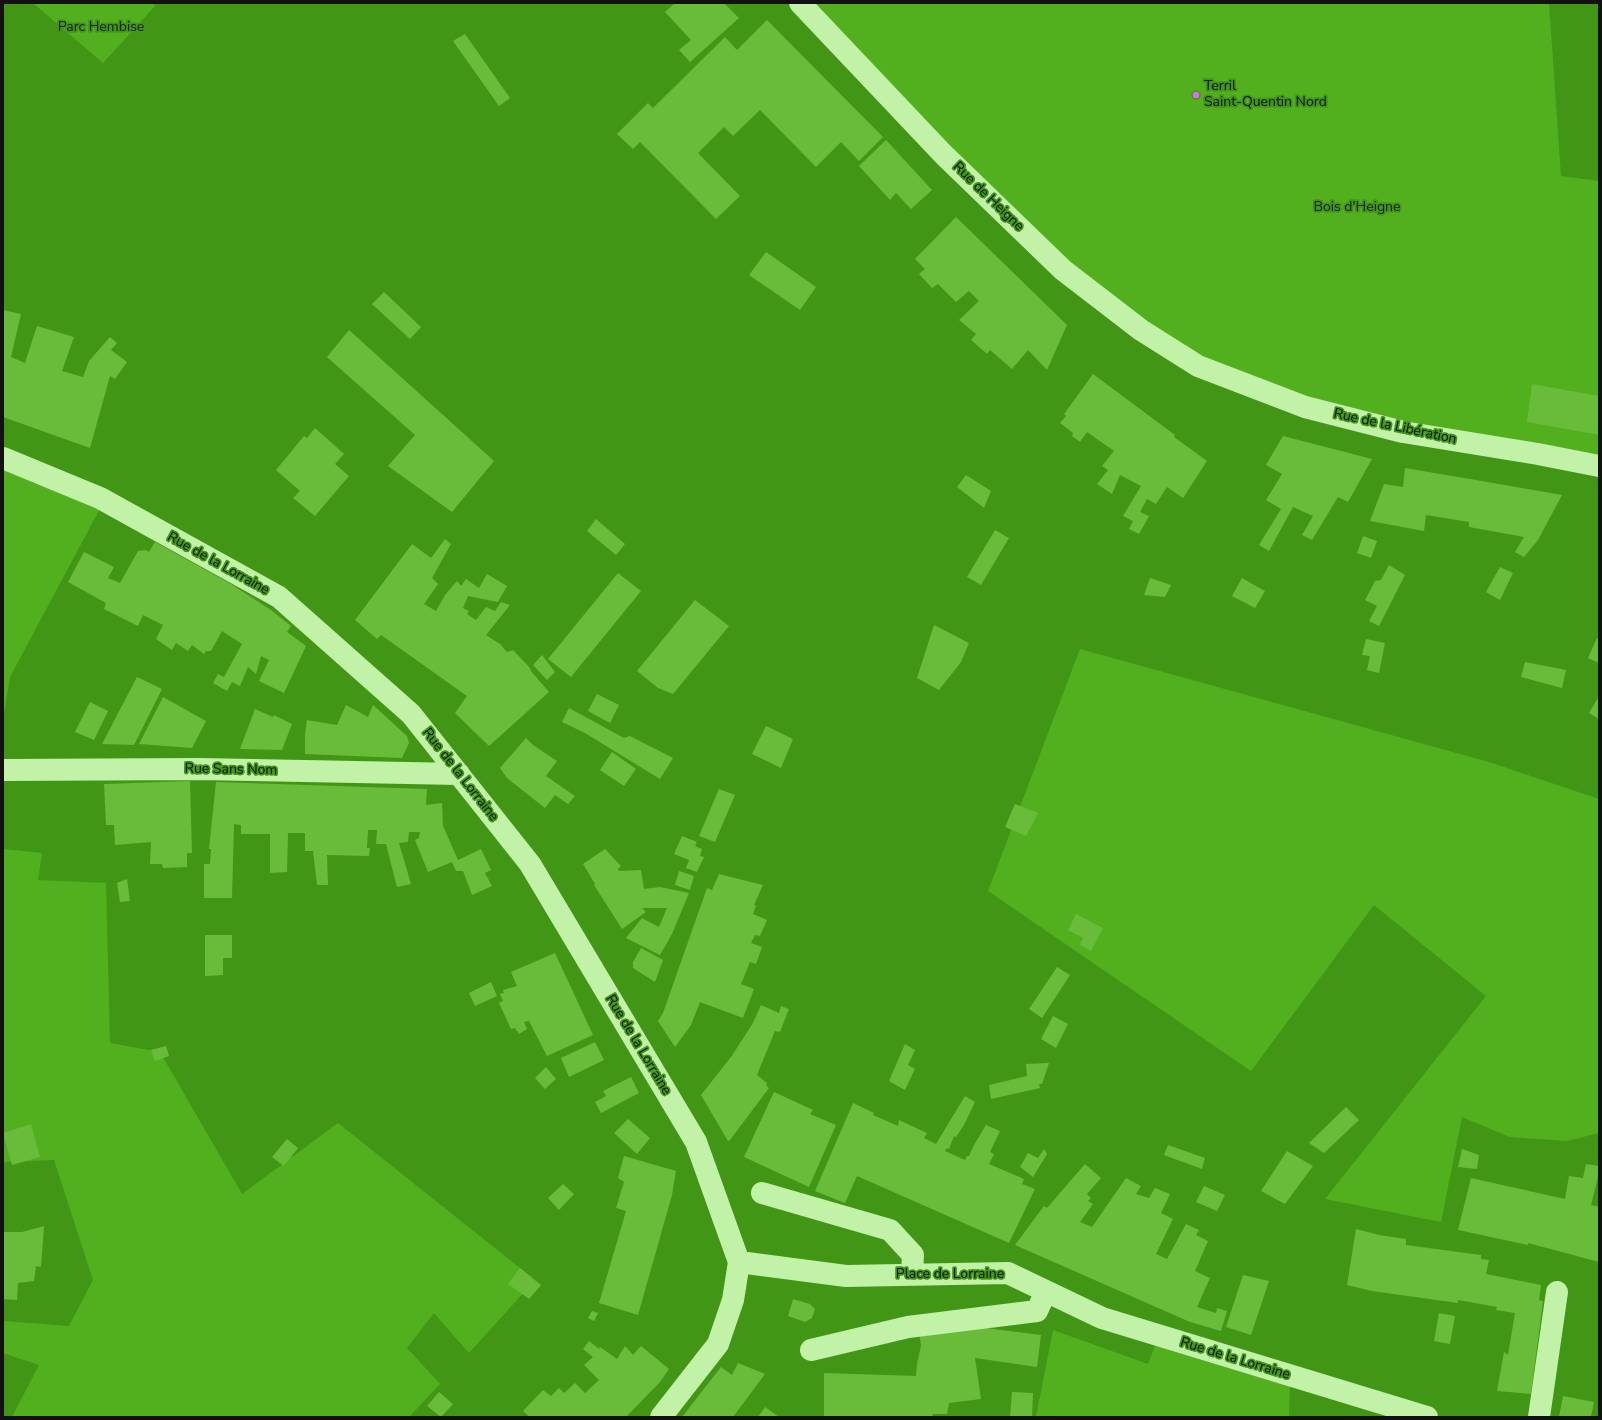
<!DOCTYPE html>
<html>
<head>
<meta charset="utf-8">
<style>
  body { margin:0 }
  #map { position:relative; width:1602px; height:1420px; overflow:hidden; background:#429615; font-family:"Nunito Sans",sans-serif }
  canvas { display:block }
  .frame { position:absolute; inset:0; border:4px solid #111; pointer-events:none }
</style>
</head>
<body>
<div id="map">
<canvas width="1602" height="1420"></canvas>
<div class="frame"></div>
</div>
<script>
const ctx = document.querySelector('canvas').getContext('2d');
ctx.lineJoin = 'round';
function fillPath(path, color) { ctx.fillStyle = color; ctx.fill(path, 'evenodd'); }
function stroke(path, color, width, dash) { ctx.strokeStyle = color; ctx.lineWidth = width; ctx.lineCap = dash ? 'butt' : 'round'; ctx.setLineDash(dash || []); ctx.stroke(path); }
function write(font, color, halo, rows, align = 'center') {
  ctx.font = font + ' "Nunito Sans",sans-serif'; ctx.lineWidth = 3.5; ctx.setLineDash([]); ctx.textBaseline = 'middle'; ctx.strokeStyle = halo; ctx.fillStyle = color; for (const [text, x, y, turn = 0] of rows) {
    ctx.save(); ctx.translate(x, y); ctx.rotate((+turn || 0) * Math.PI / 180); ctx.textAlign = isNaN(turn) ? turn : align; if (halo) ctx.strokeText(text, 0, 0); ctx.fillText(text, 0, 0); ctx.restore();
  }
}
fillPath(new Path2D(`
  M33 3H153L155 6 103 63Z
  M800 3H1549L1561 176 1599 181V466L1305 407 1141 330Z
  M3 458 104 501 10 677 3 720Z
  M1080 649 1489 762 1599 799V1133L1567 1141 1510 1137 1462 1117 1441 1222 1325 1199 1486 996 1374 905 1251 1071 988 891Z
  M3 849 42 853 38 880 106 883 110 1043 160 1052 242 1194 338 1123 535 1280 469 1353 434 1313 407 1348 440 1384 409 1417H92L91 1416 88 1417H12L39 1365 3 1353V1321L69 1326 93 1280 54 1160 3 1162Z
  M1053 1330 1148 1364 1159 1336 1290 1375 1289 1417H1036Z`), '#52b01e');
fillPath(new Path2D(`
  M675 3H724L739 18 690 62 679 50 691 40 665 12Z
  M767 20 883 137 859 161 841 142 816 167 760 110 733 136 724 127 698 153 740 196 716 219 640 142 633 149 617 134 648 103 653 108 725 37 737 50Z
  M465 34 510 98 499 106 453 41Z
  M886 140 932 190 911 209 896 193 890 200 859 166Z
  M956 217 1067 325 1047 370 1028 350 1012 369 990 350 987 354 971 340 976 334 959 320 979 301 969 291 956 302 938 284 932 288 919 274 925 269 915 259Z
  M766 252 816 287 800 310 749 275Z
  M384 292 421 327 410 339 372 304Z
  M3 310 21 314 11 357 25 363 37 326 74 337 62 371 83 377 89 361 110 337 117 343 111 350 127 362 115 379 110 376 90 448 3 417Z
  M349 330 494 461 452 512 388 466 415 435 327 357Z
  M1093 374 1175 435 1174 437 1207 461 1183 498 1167 487 1156 504 1147 499 1140 512 1149 516 1139 534 1129 529 1133 521 1123 516 1141 486 1120 475 1112 494 1097 484 1108 470 1102 466 1114 451 1087 432 1080 442 1072 436 1073 433 1060 423 1066 416 1064 414Z
  M1532 384 1599 396V435L1527 422Z
  M315 428 344 454 335 464 349 476 315 516 293 498 300 491 276 470 304 436 307 438Z
  M1283 436 1372 459 1348 502 1338 497 1312 540 1302 535 1313 516 1293 507 1269 551 1259 545 1281 509 1266 500 1282 474 1266 465Z
  M1405 468 1476 480 1562 495 1538 540 1524 557 1515 552 1524 537 1469 527V522L1426 515 1424 531 1370 521 1384 484 1403 487Z
  M966 475 991 491 984 508 957 487Z
  M596 519 625 544 616 555 587 531Z
  M995 530 1009 538 981 585 967 577Z
  M1363 536 1377 541 1371 558 1357 553Z
  M445 539 451 544 432 578 438 584 424 604 436 611 445 595 457 581 461 586 466 579 479 588 487 574 507 586 498 602 468 596 463 608 469 611 467 614 476 620 486 607 495 611 501 602 510 605 486 635 500 644 507 652 513 650 531 669 530 670 549 692 489 746 455 713 467 696 381 635 377 639 355 620 412 544 431 558Z
  M155 542 231 584 271 610 291 626 287 632 306 646 284 693 259 681 269 660 261 656 256 674 248 667 240 686 232 682 227 691 213 683 218 674 224 677 242 644 222 631 211 651H206L204 654 192 645 188 651 176 643 172 650 156 639 163 625 143 615 138 626 104 609 106 603 68 582 84 552 114 567 108 578 120 583 138 551 146 550 149 552Z
  M1389 565 1405 575 1379 626 1369 621 1377 606 1365 600 1375 581 1381 580Z
  M1500 567 1513 573 1500 600 1486 592Z
  M618 573 641 591 571 677 548 659Z
  M1150 578 1171 585 1165 597 1144 595Z
  M1242 578 1265 591 1255 608 1232 596Z
  M695 600 729 626 673 694 658 688 637 671Z
  M934 625 969 643 961 662 939 690 917 678Z
  M1597 638 1599 639V663L1588 658Z
  M1366 639 1385 643 1379 673 1367 670 1370 656 1362 655Z
  M542 655 555 672 547 680 533 665Z
  M1525 662 1566 670 1562 688 1521 677Z
  M137 677 162 689 134 745 102 744Z
  M597 694 619 705 610 723 588 711Z
  M1599 696V719L1589 713Z
  M163 697 206 721 192 748 139 744Z
  M90 702 108 711 94 740 75 732Z
  M346 705 368 717 373 705 407 736 409 743 402 758 305 754V735L307 720 337 725Z
  M569 708 624 738 630 736 673 758 660 779 585 733 562 722Z
  M255 709 273 717 274 715 292 724 282 750 240 749Z
  M766 726 793 739 781 768 752 754Z
  M526 738 533 745 557 761 546 776 575 796 568 804 555 795 545 808 507 778 500 768Z
  M612 752 636 769 624 786 600 770Z
  M190 781 192 853H187V867L163 868 162 864H150L151 842 115 845 114 825H106L104 784Z
  M216 782 427 789 426 805 442 803 443 826 458 860 481 849 491 870 485 873 492 886 472 895 463 871H456L452 862 428 872 415 840 419 838 420 832H409L408 842 399 843 411 884 397 887 386 844H376L377 830H368L367 848H370L369 856 327 855 328 885H317L313 851H305V833H288L287 872 270 873V834H241V825L234 824 232 898H204V864H210L211 849H209Z
  M719 789 735 795 715 842 699 836Z
  M1015 804 1038 813 1026 836 1005 827Z
  M682 836 697 842 695 846 702 849 700 856 704 857 697 872 686 868 689 860 674 854Z
  M605 849 621 866 618 869 619 871 641 870 644 889 660 887 689 893 672 934 660 955 626 938 642 918 659 927 667 908H642L646 912 622 929 594 885 595 884 583 864Z
  M679 871 694 876 690 890 675 885Z
  M719 874 763 885 754 905 756 906 753 914 767 920 760 936 755 935 751 943 762 947 756 964 750 962 741 984 754 989 743 1018 700 1002 691 1025 675 1047 658 1021 663 1013 707 888 712 890Z
  M127 879 130 901 120 902 117 883Z
  M1076 914 1103 928 1091 951 1080 945 1083 938 1068 930Z
  M205 935H232V958H223V975L205 976Z
  M641 948 663 960 655 982 633 968V962Z
  M555 953 593 1035 547 1056 529 1021 524 1022 527 1029 519 1034 515 1028 511 1029 499 1003 503 1001 500 994 504 993 503 990 517 986 511 972Z
  M1057 967 1070 975 1042 1018 1029 1009Z
  M491 982 497 996 475 1006 469 993Z
  M761 1005 779 1013 781 1006 789 1009 780 1032 775 1031 757 1075 767 1083 766 1085 769 1088 730 1140 728 1141 701 1095 731 1057 753 1023Z
  M1053 1016 1068 1024 1056 1048 1041 1039Z
  M595 1042 604 1060 569 1077 561 1058Z
  M905 1044 915 1050 908 1065 915 1069 905 1090 889 1081Z
  M166 1046 169 1056 155 1061 151 1050Z
  M1049 1063 1042 1084H1039L1040 1088 991 1099 989 1085 1027 1076 1026 1064Z
  M546 1067 556 1079 545 1089 535 1078Z
  M631 1077 639 1093 601 1113 595 1102 606 1096 603 1091Z
  M774 1092 813 1110 810 1114 836 1125 809 1187 744 1157Z
  M965 1096 975 1102 964 1125 956 1137 954 1136 949 1149 947 1148 945 1151 965 1160 967 1156H969L974 1145 986 1125 1000 1131 990 1152 994 1154 989 1164 1024 1179 1022 1184 1035 1189 1009 1243 857 1176 845 1203 815 1191 853 1103 874 1113 873 1115 898 1126 899 1120 927 1133 924 1138 936 1144Z
  M1346 1107 1359 1120 1324 1153 1309 1143Z
  M628 1119 650 1138 637 1154 614 1133Z
  M31 1124 40 1157 12 1165 3 1133Z
  M287 1139 298 1148 284 1166 272 1157Z
  M1168 1145 1205 1158 1202 1169 1164 1155Z
  M1044 1149 1047 1154 1033 1177 1020 1167 1028 1153 1038 1158Z
  M1462 1149 1479 1155 1477 1169 1458 1167Z
  M1287 1151 1313 1166 1285 1204 1261 1191Z
  M624 1156 676 1171 672 1195 638 1315 599 1303 626 1211 616 1208 624 1182 618 1178Z
  M1085 1164 1101 1178 1087 1194 1091 1198 1088 1201 1093 1204 1080 1222 1092 1227 1126 1178 1141 1186 1136 1194 1149 1198 1155 1188 1170 1194 1161 1213 1173 1219 1156 1254 1167 1259 1186 1224 1199 1230 1196 1235 1208 1241 1195 1271 1210 1278 1197 1307 1216 1313 1217 1308 1227 1311 1221 1331 1190 1322 1015 1245 1044 1206 1047 1208Z
  M1586 1164 1599 1166V1173L1591 1205 1599 1207V1262L1528 1243V1245L1458 1230 1471 1178 1565 1199 1569 1176 1583 1178Z
  M563 1184 574 1194 559 1210 548 1198Z
  M1204 1186 1225 1195 1217 1211 1196 1202Z
  M44 1226 41 1267 36 1266 34 1281 18 1283 17 1300 3 1299V1232H22Z
  M1356 1229 1379 1235 1406 1239V1245L1481 1255V1259L1489 1260 1486 1274 1541 1285 1539 1300 1543 1301 1531 1394 1497 1391 1504 1352 1508 1355 1515 1313 1496 1310 1497 1307 1458 1300V1303L1372 1291 1347 1285Z
  M520 1268 541 1285 529 1299 508 1284Z
  M1243 1275 1269 1281 1251 1335 1226 1327Z
  M793 1299 810 1304 815 1309 812 1318 805 1322 788 1316Z
  M592 1311 598 1313 594 1321 588 1318Z
  M1439 1313 1455 1316 1450 1344 1434 1341Z
  M969 1326 1041 1335 1037 1367 975 1358 981 1399 949 1403 947 1414H933L932 1417H824V1373L916 1376 917 1364 921 1346 919 1330Z
  M589 1341 599 1349 600 1347 617 1359 625 1346 633 1355 641 1346 669 1369 660 1382 626 1417H530L523 1411 543 1390 551 1396 559 1388 564 1393 575 1383 585 1393 599 1380 584 1365 593 1357 583 1349Z
  M738 1363 765 1374 733 1417H682L721 1367 732 1375Z
  M439 1392 453 1404 441 1417 427 1406Z
  M1012 1392 1033 1393 1032 1417H1010Z
  M1563 1396 1594 1402 1591 1417H1559Z
  M765 1407 779 1417H758Z`), '#68bc3a');
stroke(new Path2D(`
  M800 3 943 154 1063 270 1141 330 1198 366 1305 407 1403 432 1538 454 1599 466
  M3 458 100 498 279 597 411 714 530 864 696 1142 739 1262 733 1300 718 1344 661 1417
  M3 770 200 769 459 774
  M762 1193 890 1230 913 1255 912 1274
  M739 1262 846 1276 1008 1273 1102 1318 1427 1417
  M811 1350 908 1327 1037 1311 1046 1291
  M1539 1417 1557 1292`), '#c2f2a7', 22);
for (const [x, y, r, color] of [
  [1196,95,4,"#e168ff"]
]) { const dot = new Path2D(); dot.arc(x, y, r, 0, 2 * Math.PI); ctx.fillStyle = color; ctx.fill(dot); stroke(dot, '#429615', 1.5); }
write('14px', '#1b1d1a', '#429615', [
  ["Parc Hembise",101,28],
  ["Bois d'Heigne",1357,208]
]);
write('14px', '#111', '#429615', [
  ["Terril",1204,87],
  ["Saint-Quentin Nord",1204,103]
], 'left');
write('14px', '#111', '#429615', [
  ["Rue de Heigne",988,197,44],
  ["Rue de la Libération",1395,427,12],
  ["Rue de la Lorraine",218,564,29],
  ["Rue Sans Nom",231,770,1],
  ["Rue de la Lorraine",460,775,52],
  ["Rue de la Lorraine",638,1045,59],
  ["Place de Lorraine",950,1275],
  ["Rue de la Lorraine",1235,1359,17]
]);
</script>
</body>
</html>
